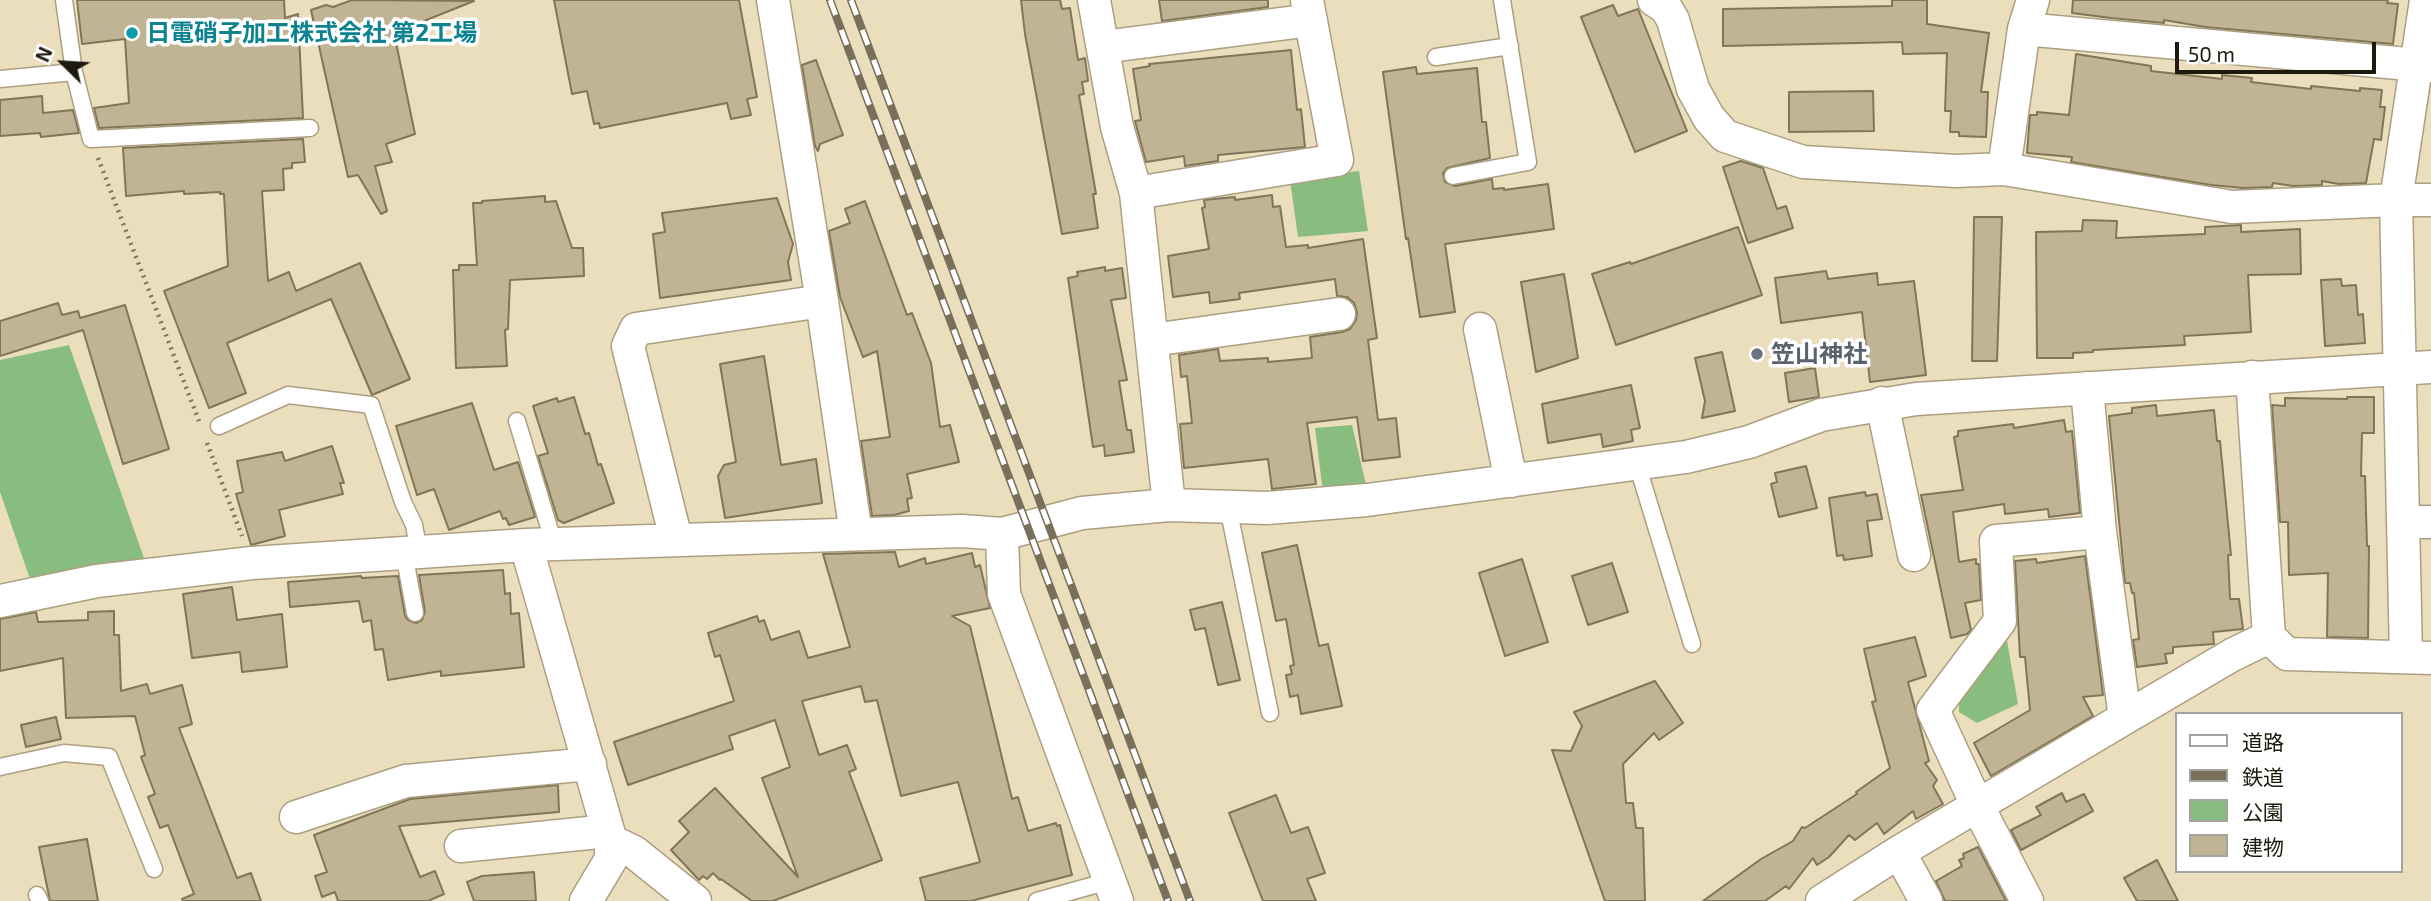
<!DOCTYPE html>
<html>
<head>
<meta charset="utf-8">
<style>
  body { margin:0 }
  #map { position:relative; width:2431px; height:901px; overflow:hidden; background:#ebdebd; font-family:"Exo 2","Noto Sans JP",sans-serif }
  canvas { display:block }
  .legend { position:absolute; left:2175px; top:712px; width:228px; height:161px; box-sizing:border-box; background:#fff; border:2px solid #a5a39e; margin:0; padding:9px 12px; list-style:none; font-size:21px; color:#1d190d }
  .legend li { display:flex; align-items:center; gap:14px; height:35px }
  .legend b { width:35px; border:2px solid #a5a39e }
  .north { position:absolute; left:28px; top:28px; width:70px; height:70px; -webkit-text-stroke:5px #fff; paint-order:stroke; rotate:294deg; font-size:19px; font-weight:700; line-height:28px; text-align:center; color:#1d190d }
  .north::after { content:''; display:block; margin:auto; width:24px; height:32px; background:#1d190d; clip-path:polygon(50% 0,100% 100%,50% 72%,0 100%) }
  .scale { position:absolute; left:2175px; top:42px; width:201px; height:32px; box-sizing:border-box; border:4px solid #1d190d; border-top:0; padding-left:9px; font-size:21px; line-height:24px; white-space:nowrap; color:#1d190d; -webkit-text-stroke:5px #fff; paint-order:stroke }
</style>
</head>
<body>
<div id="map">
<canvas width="2431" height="901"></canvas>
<ul class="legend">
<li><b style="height:9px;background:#fff"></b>道路</li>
<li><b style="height:9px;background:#78705a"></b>鉄道</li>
<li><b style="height:19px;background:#89bd80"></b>公園</li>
<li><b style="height:19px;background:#c1b495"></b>建物</li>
</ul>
<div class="north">N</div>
<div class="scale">50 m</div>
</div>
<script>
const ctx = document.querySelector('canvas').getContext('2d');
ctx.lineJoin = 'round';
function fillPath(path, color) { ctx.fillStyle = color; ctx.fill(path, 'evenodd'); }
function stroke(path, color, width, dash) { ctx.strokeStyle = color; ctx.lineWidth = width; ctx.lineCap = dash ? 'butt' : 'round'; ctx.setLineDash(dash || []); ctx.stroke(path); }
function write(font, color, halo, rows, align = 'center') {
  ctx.font = font + ' "Exo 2","Noto Sans JP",sans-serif'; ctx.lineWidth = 7; ctx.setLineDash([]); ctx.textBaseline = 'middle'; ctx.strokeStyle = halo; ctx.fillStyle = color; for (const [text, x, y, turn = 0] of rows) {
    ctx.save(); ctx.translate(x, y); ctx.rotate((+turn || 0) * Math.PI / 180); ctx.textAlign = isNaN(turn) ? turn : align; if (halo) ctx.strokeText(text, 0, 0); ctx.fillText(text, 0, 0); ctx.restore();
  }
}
fillPath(new Path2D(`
  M1359 171 1368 231 1298 237 1290 180Z
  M69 345 144 558 31 582 0 492V360Z
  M1352 425 1367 489 1323 493 1315 428Z
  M2006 635 2018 704 1977 723 1959 712V697Z`), '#89bd80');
const building = new Path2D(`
  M77 0H284L285 18 298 14 303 118 99 128 94 108 129 103 125 39 82 44Z
  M352 0 474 1 394 33 415 134 386 144 392 162 375 166 387 211 381 214 358 175 348 177 311 10 326 5 333 7Z
  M554 0H739L757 97 747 99 751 115 731 119 727 103 600 128 599 123 594 124 587 91 572 94Z
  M1021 0H1060L1062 9 1070 8 1078 60 1085 58 1088 81 1082 82 1084 94 1079 95 1096 194H1093L1098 228 1062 234 1025 34Z
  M1159 0H1268V7L1162 21Z
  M1892 0H1927V24L1989 33 1981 92H1988L1986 137 1959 136V132H1950L1951 111H1945L1947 53 1903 54 1902 42 1723 46V9L1892 6Z
  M2073 0H2388L2387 3 2398 4 2393 44 2205 27 2164 20V23L2111 18 2072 13Z
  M1613 5 1618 16 1638 9 1687 131 1635 152 1581 17Z
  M1291 50 1297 110 1301 109 1305 147 1218 155V161L1185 166 1184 156 1146 162 1135 121 1141 120 1133 69 1150 66 1149 64Z
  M2076 54 2151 66V71L2222 79V75L2252 78 2251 82 2311 89V86L2360 91V88L2382 90 2380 107H2385L2381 140 2374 139 2366 183 2339 184 2322 181V185L2293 186 2273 183 2272 187 2243 188 2211 185 2071 162 2072 157 2027 153 2030 115H2037V112L2069 115Z
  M816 60 843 135 820 144 818 151 815 146 802 65Z
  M1416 67 1417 74 1477 68 1482 122H1486L1490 158 1447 168 1443 173 1445 182 1455 186 1492 179 1493 189 1504 188V190L1548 184 1554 229 1445 244 1455 312 1420 317 1408 238 1406 239 1383 72Z
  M1873 91 1874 131 1789 132V92Z
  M42 96 43 113 73 110 79 133 41 137 40 133 0 136V100Z
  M303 139 305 162 292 163V168L283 169 284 190 262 191 268 281 289 272 296 291 360 263 410 379 372 395 331 299 227 343 246 393 209 408 164 291 228 266 224 194H220V192L184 194V191L126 196 123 148Z
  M1741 161 1763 168 1777 209 1786 206 1793 228 1748 243 1723 167Z
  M1272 195 1273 207 1280 206 1286 247 1308 245V248L1363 239 1377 338 1368 340 1378 420 1396 418 1400 457 1363 461 1357 417 1307 423 1316 484 1272 489 1268 459 1184 468 1180 424 1192 423 1187 376 1181 377 1179 355 1218 349 1220 361 1268 358V362L1312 358 1310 337 1342 332 1350 329 1356 320 1357 312 1354 303 1347 297 1337 296 1335 279 1239 293 1240 299 1210 303 1209 292 1173 297 1168 256 1209 249 1202 208 1205 207 1204 200 1235 197V200Z
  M545 196V202L556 201 572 248H583L584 276 510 280 508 329 505 330 507 366 456 368 453 270H459V265H477L473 203H482V201Z
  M777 198 793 244 788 262 791 280 660 298 653 234 665 232 662 213Z
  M865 201 907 315 912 313 931 363 940 427 950 425 959 462 907 474 912 498 907 499 909 511 894 515 872 516 861 441 890 437 877 351 863 357 840 297 829 231 850 223 845 209Z
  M1974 217H2002L1997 361H1972Z
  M2083 220 2117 221 2116 238 2205 234V227L2241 225V232L2300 229 2301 274 2248 275 2251 332 2184 336 2185 345 2093 350V352L2073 353V358H2037L2036 232 2082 231Z
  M1738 227 1762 295 1616 345 1592 274 1630 262 1631 264Z
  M1105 267V271L1122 268 1126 298 1111 300 1127 380 1119 381 1127 430H1131L1134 452 1105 456 1104 445 1093 447 1068 278 1078 276 1077 272Z
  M1826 271 1828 279 1877 273 1878 285 1914 281 1926 375 1870 382 1862 312 1781 323 1775 278Z
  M1564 274 1578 358 1536 372 1521 282Z
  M2341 279 2342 286 2356 285 2358 315 2363 314 2365 343 2325 346 2321 280Z
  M58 303 62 315 78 311 80 318 125 305 169 449 123 464 83 330 0 356V321Z
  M1722 352 1735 411 1702 418 1705 401 1695 358Z
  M764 356 781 465 816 459 822 503 725 518 718 476 724 465 736 462 720 364Z
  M1815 368 1819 397 1789 402 1785 373Z
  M1631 385 1640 428 1631 430 1633 441 1603 447 1601 434 1548 443 1542 404Z
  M574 397 584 430 585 434 589 433 598 465 601 464 614 503 564 523 558 520 538 456 548 453 533 406 557 398 558 402Z
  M2347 397H2374V433H2362L2361 476H2365L2367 546H2369L2368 638 2327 637 2328 573 2289 575 2288 522H2280L2272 405 2285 406V398L2347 399Z
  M472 403 494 470 518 462 535 517 509 525 506 518 503 519 500 511 449 530 434 489 417 495 396 426Z
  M2156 405 2157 416 2214 410 2217 441H2220L2231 555H2228L2230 599H2239L2243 629 2213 632 2214 644 2173 647V653L2165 654 2167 663 2137 667 2133 640 2139 639 2134 593H2132L2130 583H2125L2109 416 2132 413V408Z
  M2064 420 2066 432 2072 431 2080 513 2049 517 2048 509 2005 514 2004 504 1953 512 1959 562 1976 559V564H1979L1981 600 1965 603 1971 630 1967 634 1951 638 1921 495 1963 490 1954 437 1958 436V431L2013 424 2014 428Z
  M332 446 344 483H340L343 494 279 510 285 536 251 545 236 494 243 492 237 461 282 452 285 461Z
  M1806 466 1817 508 1779 517 1771 484 1777 482 1775 473Z
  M1865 492 1866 496 1877 494 1882 519 1867 521 1872 556 1844 560 1843 555 1837 556 1829 498Z
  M1297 545 1319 646 1328 644 1342 706 1301 714 1298 695 1290 697 1286 675 1292 674 1290 666 1294 665 1286 619 1276 621 1262 553Z
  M895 552 899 567 925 558 926 564 972 553 975 567 980 565 990 608 952 616 970 626 1012 799 1018 797 1028 831 1056 823 1057 826 1060 825 1072 875 971 901H926L920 878 980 862 958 782 901 796 877 700 865 702 861 686 802 701 819 755 847 745 856 769 849 772 882 860 773 901H752L721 879 720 880 713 873 707 879 703 876 699 880 671 850 689 832 679 821 715 788 798 877 762 778 790 767 775 720 729 736 733 749 628 785 614 742 734 701 720 655 715 657 708 633 757 616 759 622 764 620 771 640 799 631 808 658 850 647 823 554Z
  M2085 556 2103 695 2083 697 2093 716 1991 776 1974 743 2030 710 2025 657H2020L2015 561 2036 559 2037 563Z
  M1522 559 1548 642 1505 656 1479 573Z
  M1612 563 1628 612 1588 625 1572 576Z
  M503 570 505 594 510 593 511 614 519 613 524 667 441 676V671L388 680 383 649 375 650 371 620 363 622 359 601 290 607 288 582 361 576 362 578 398 576 405 616 408 620 416 623 422 620 425 612 419 575Z
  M232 587 237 620 282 614 287 667 242 672 240 652 192 658 183 594Z
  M1222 602 1240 680 1218 685 1205 628 1195 630 1190 610Z
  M114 611V635H119L121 691 147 684 150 694 182 685 192 724 179 728 237 878 251 873 261 901H183L182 899 194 894 168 825 160 828 148 797 155 794 141 757 145 755 135 716 66 718 63 658 0 671V619L36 612 38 622 88 620V612Z
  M1915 637 1926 676 1908 682 1929 761 1925 763 1937 780 1933 786 1943 804 1916 819 1913 811 1884 834 1877 823 1855 840 1849 835 1829 857 1817 865 1813 858 1789 889 1786 886 1765 901H1703L1761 859 1793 841 1802 827 1805 828 1857 794 1856 792 1890 768 1872 702 1876 701 1864 649Z
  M1655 681 1683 723 1659 740 1654 733 1623 764 1626 803H1633L1636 828H1643L1645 901H1605L1552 750 1571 751 1582 726 1574 712Z
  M56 717 61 739 26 747 21 725Z
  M558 785 559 812 399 826 420 877 435 871 444 894 428 901H338L335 892 322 897 315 876 327 872 314 835 410 799Z
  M2062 793 2066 802 2084 794 2093 811 2021 850 2011 830 2041 815 2036 807Z
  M1276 795 1291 833 1308 827 1325 873 1307 879 1316 901H1263L1229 813Z
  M87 839 98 901H50L39 847Z
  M1978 847 2006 901H1945L1936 881 1962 866 1959 860 1964 858 1963 854Z
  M2157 860 2178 901H2137L2124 878Z
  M534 872 536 901H474L467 882 482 876Z`);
fillPath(building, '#c1b495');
stroke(building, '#827658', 2);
const service = new Path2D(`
  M64 0 74 72 91 139 310 128
  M1436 57 1510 46
  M0 79 74 72
  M1453 176 1528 162 1502 0
  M517 421 554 544
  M219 426 288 395 371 405 403 502 414 525 419 552
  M1637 464 1692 644
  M1228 507 1270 713
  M404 553 415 613
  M0 767 64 753 109 757 154 869
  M37 895 40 901
  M1037 901 1109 881`);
const minor = new Path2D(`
  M773 0 822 301 856 534
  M1094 0 1117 127 1136 193 1169 505
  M1654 0 1666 8 1673 20 1693 89 1709 118 1725 136 1803 162 1956 171 2004 169
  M2033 0 2024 29 2004 169 2232 207 2396 200H2431
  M2024 29 2431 66
  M1103 47 1311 20
  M1136 193 1337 160 1307 0
  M1480 329 1511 481
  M1152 340 1339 314
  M2252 377 2269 637 2287 654 2431 658
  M2087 388 2100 532 2125 718
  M1882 403 1914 555
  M2403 522H2431
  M1002 534 1004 594 1117 901
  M676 539 628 346 636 329 822 301
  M526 545 611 841V859L586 901
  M0 601 97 581 252 563 526 545 962 531 1002 534 1082 513 1169 505 1267 508 1367 500 1686 457 1749 442 1821 415 1916 399 2431 367
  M2406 657 2396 200 2426 0
  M296 817 406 781 590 764
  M611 841 634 852 695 901
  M461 846 608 831
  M1822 901 1899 852
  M1926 901 1899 852 2125 718 2232 655 2269 637
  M2027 901 1977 805 1933 710 2000 621 1996 541 2100 532`);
stroke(service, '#ac9f81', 19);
stroke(minor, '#ac9f81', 35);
stroke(new Path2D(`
  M98 158 199 421
  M207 443 242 536`), '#7d755f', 4.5, [2, 5]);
stroke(service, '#fff', 16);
stroke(minor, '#fff', 32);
const rail = new Path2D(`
  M830 0 1168 901
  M851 0 1190 901`);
stroke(rail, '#78705a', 8);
stroke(rail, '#fff', 5, [16]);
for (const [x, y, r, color] of [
  [132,33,7,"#0f9aa8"],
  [1757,354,7,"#6b7280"]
]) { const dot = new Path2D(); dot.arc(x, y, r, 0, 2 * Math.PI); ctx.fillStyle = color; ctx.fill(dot); stroke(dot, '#fff', 2.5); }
write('bold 24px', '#0d838f', '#fff', [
  ["日電硝子加工株式会社 第2工場",146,33]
], 'left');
write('bold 24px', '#5b616d', '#fff', [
  ["笠山神社",1771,354]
], 'left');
</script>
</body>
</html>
